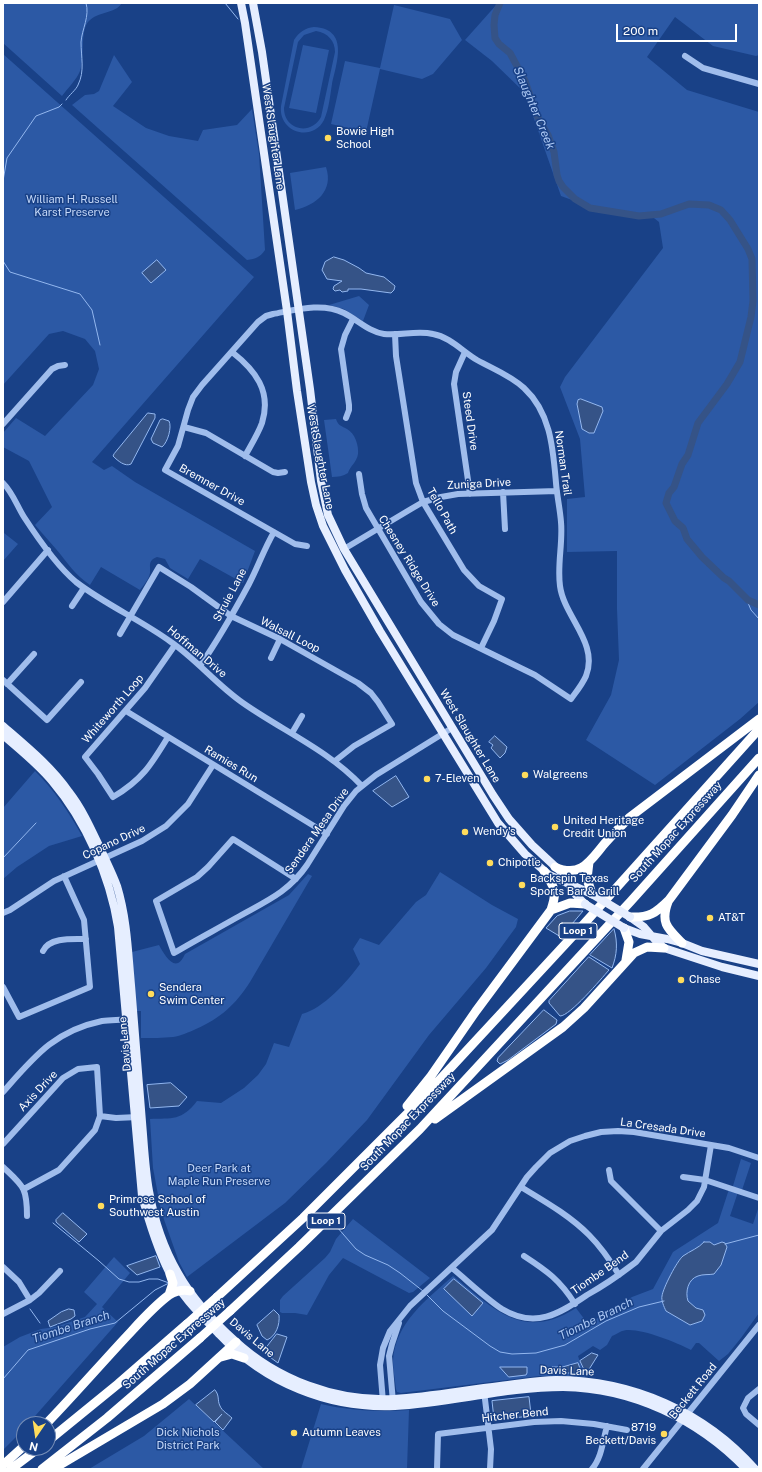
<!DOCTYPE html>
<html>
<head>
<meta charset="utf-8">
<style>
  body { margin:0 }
  #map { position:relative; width:762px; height:1472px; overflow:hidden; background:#194187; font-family:"Public Sans",sans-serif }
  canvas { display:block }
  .frame { position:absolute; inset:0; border:4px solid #fff; pointer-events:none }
  .north { position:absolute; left:16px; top:1416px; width:40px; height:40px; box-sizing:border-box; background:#194187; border:1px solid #758db7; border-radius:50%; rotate:193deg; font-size:11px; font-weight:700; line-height:16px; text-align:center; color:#fff }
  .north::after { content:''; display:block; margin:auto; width:14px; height:18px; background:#ffdc5c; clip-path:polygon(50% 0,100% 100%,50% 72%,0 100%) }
  .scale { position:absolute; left:616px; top:24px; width:121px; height:18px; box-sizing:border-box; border:2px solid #fff; border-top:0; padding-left:5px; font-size:12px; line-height:14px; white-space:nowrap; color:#fff; -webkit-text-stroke:3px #194187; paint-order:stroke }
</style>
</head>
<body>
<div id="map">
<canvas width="762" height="1472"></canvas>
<div class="frame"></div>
<div class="north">N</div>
<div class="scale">200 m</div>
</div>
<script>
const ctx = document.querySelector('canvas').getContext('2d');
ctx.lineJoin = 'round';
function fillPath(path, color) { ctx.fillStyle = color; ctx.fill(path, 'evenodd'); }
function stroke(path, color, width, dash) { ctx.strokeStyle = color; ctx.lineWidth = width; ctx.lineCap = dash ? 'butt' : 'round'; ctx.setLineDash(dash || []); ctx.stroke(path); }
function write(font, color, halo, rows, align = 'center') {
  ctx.font = font + ' "Public Sans",sans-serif'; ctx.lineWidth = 3; ctx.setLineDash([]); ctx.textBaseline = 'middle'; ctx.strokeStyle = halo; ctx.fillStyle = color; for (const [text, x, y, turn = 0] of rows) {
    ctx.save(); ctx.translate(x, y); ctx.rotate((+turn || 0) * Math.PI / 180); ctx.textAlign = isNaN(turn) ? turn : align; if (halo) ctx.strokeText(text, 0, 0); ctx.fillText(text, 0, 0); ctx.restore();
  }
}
fillPath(new Path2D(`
  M3 3H122C114 15 99 10 88 22 80 32 85 58 80 71 77 79 68 88 62 96L3 43Z
  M498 3H759V55L756 56 713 46 675 17 647 57 687 90 759 112V702L740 719 655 785 586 740 611 695 619 660 617 609V551L567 552V499L585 497 580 439 560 387 565 377 663 248 659 222 650 215 594 208 561 196 525 93 492 61 465 40Z
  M394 5 450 19 462 40 433 74 422 79 380 69 366 132 331 124 345 61 380 68Z
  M314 27C349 29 337 62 332 84 330 96 329 109 324 120 312 143 278 132 281 106L294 40C299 32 305 28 314 27ZM316 31C328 33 335 41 335 52L321 117C311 136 284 130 284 108L298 42 304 35Z
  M303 45 329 50 316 113 289 108Z
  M3 54 254 277 92 462 104 470 112 466 135 482 255 551 243 583 200 559 188 579 170 568 165 559 157 557C147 561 151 566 150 573 149 579 143 586 140 590L101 567 90 585C75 575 67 562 56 549 49 541 42 533 35 525L52 507 29 461 3 447V433L16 418 45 436 93 385 99 369 95 351 85 339 63 331 49 334 3 385Z
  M114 55 132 82 113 106 146 128 169 136 198 141 203 130 237 125 252 109 259 154 265 250C260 257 256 259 247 260L72 105 85 95 94 94 99 91Z
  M326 167C334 191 316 205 295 210L290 173Z
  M359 296 369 305 363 321 344 309 329 305Z
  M336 419C338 426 342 426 347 429 355 433 359 446 358 454 357 462 350 466 348 473 343 476 338 477 332 477L324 420Z
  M4 533 18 544 3 561V535Z
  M35 771C54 790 69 812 82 836L49 846 17 867 3 879V808Z
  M440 872 492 905 518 919 516 927 486 968 429 1035 367 1120 326 1163 285 1203 187 1277 179 1262 161 1211 153 1168 150 1119C172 1118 182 1121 197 1101L221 1103 244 1088 258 1075 266 1064 274 1043 289 1047 302 1014C323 1009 348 981 360 964L353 949 360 938 379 945 416 902 426 895Z
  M308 874 312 876 250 982C235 1005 221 1018 196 1029 189 1032 181 1036 173 1037 163 1038 152 1038 141 1038V1011H136L132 952 159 945C165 956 176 975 185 954L289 895Z
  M741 1159 751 1163 742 1190 739 1189 730 1216 753 1224 758 1209 759 1213V1313L741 1338 728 1354 719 1361 699 1343H696L691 1350C676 1342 643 1329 627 1330 622 1330 617 1334 612 1336L607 1345 600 1350 593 1346 578 1356 585 1377 539 1376 401 1393 397 1392 396 1389C395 1380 393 1370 393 1361 395 1323 427 1299 453 1276 494 1309 523 1342 576 1308L588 1324 632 1297 653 1289 673 1252 718 1223 730 1186H733Z
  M353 1219 430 1278 413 1292 409 1293 343 1258 329 1275 307 1315 295 1313H282L280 1312V1300L283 1296 325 1258 330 1252 336 1239Z
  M114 1257 130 1273 102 1307 118 1322 28 1424H24V1429L3 1450V1347L20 1337 41 1329 55 1327 85 1317 97 1304 84 1292Z
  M189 1399 264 1469H89L144 1436Z
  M321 1404C351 1411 379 1412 409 1410L407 1469H301Z`), '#2c59a5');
const water = new Path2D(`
  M334 257 344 260 359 268 366 273 384 277 395 286 394 290 391 293 361 289H348V291L342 292 340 290 335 291 333 289 334 286 342 281 327 279 322 270 325 262Z
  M157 260 166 270 151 283 142 273Z
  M581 399 602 407 603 411 594 433H589L582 429 577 404 578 400Z
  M148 413 155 414V418L131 464C125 467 118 461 113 456L114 454Z
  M163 419 169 421C172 427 168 442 162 447L153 443 151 439 160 420Z
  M495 736 507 747 505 753 500 758 491 748 493 745 489 742Z
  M396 776 409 797 392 807 373 791Z
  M570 911H583L561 937 546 928 557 916Z
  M614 929C618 943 617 955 612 968L590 955Z
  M589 957 609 970C601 979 570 1016 560 1016L549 1003V1001Z
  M544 1010 557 1020 556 1024 508 1060 500 1064 497 1061 498 1058Z
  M171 1083 187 1097 179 1106 150 1108 147 1085Z
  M63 1213 87 1234 79 1242 56 1222V1220Z
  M704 1242H710L714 1245 722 1242 725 1243 727 1247 721 1265 714 1274C709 1275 703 1274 698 1276 688 1279 685 1292 688 1301L696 1308 703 1310 705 1315 702 1321 690 1325 666 1311C664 1307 661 1300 662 1296 663 1288 677 1261 683 1256 690 1251 699 1248 704 1242Z
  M156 1256 160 1267 137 1275 127 1266Z
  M454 1279 483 1303 472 1316 444 1289Z
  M69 1309 74 1310 75 1316 71 1319 50 1327 48 1321 61 1312Z
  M274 1310 279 1315C280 1325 276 1336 267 1340L262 1336 257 1325Z
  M277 1334 287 1337 278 1363 267 1355 266 1348Z
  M592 1353 598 1355 588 1371 585 1372 580 1361Z
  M578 1363 581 1371 579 1373H554L552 1372V1367H562Z
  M500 1367H527V1373L526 1375 509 1377Z
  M215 1390C220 1396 217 1400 220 1406 222 1411 228 1414 232 1418L223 1430 215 1422 222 1414 214 1422 196 1405Z
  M529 1397 531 1414 530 1416 496 1420 494 1419 492 1401Z`);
fillPath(water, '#355387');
stroke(water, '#93b7ef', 1);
stroke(new Path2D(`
  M225 3 238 19
  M66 100C69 95 76 90 78 85 85 71 81 57 81 42 82 29 90 16 86 3
  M3 181 7 158 36 116 59 107 62 104
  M3 261 10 272 80 294 92 310 100 345
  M746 598 751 610 759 619
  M3 858 36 823
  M53 1223 99 1261 119 1279 129 1282H139L149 1279H158L169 1283
  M337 1227 356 1249 365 1255 388 1265 400 1273 423 1291
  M725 1244 759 1235
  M427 1295 443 1311 490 1346 500 1352 512 1354 536 1353 565 1345 606 1321 639 1307 664 1301
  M30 1309 40 1323
  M3 1379 28 1350 90 1329 115 1323 155 1290 169 1283`), '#93b7ef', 1);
stroke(new Path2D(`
  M500 3 495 15 494 25 495 38 499 44 510 53 525 81 537 116 548 135 554 152 557 175 559 181 563 187 575 199 590 208 639 216 661 214 689 204 709 205 721 210 730 220 748 249 752 259 753 301 751 317 740 362 727 384 698 423 688 455 682 464 674 487 669 493 666 503 675 521 683 528 687 539 702 557 724 578 729 581 748 600 759 605`), '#355387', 7);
stroke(new Path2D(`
  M685 56 703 68 759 84
  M395 334 396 356 416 483 423 502 464 570 479 586 502 599 494 621 481 648
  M232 352C255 370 272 391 262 423 258 434 251 445 245 456
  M465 352 456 372 454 384 470 494
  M346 418 349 410V405L341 349 345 335 353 319
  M3 424 52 369 58 366 65 365
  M184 427 206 433 273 472 278 473 285 472
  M3 483C13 493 17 506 24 517 37 537 58 567 76 582 106 605 141 620 171 642 197 660 217 685 243 703 283 731 328 750 362 786
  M503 492 505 529
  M307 546 295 544 165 470 178 446 188 410 193 397 202 385 258 322 266 316 273 314C295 310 322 302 344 313 358 320 369 332 384 334 400 336 417 330 433 334 450 337 462 351 477 360 493 369 510 375 524 388 551 413 553 449 556 483 557 496 560 509 561 522 563 543 557 565 560 586 564 617 599 643 586 676 582 685 576 692 571 699L535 675 453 635 439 624 421 602 366 508 362 494 359 474
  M344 549 411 509 423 502 441 497 458 494 557 491
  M3 602 48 550
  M72 606 84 588
  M120 634 159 567 191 587 231 616 280 639 358 683 371 693 378 702 392 724 354 746 335 761
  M271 658 280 639
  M200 666C218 640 234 612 249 584 258 567 264 549 274 532
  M3 680 47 720 81 682
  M7 684 34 654
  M126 711 327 834
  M292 733 302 716
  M168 737C151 765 142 780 113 797L98 774 85 757 145 688 175 645
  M296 879 233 839 208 867 197 877 156 901 174 953C194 941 215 930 236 918 264 902 288 893 307 865L344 806 356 791 376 775 452 728
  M3 913 10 910 54 881 142 841 166 826 188 804 213 765
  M43 951C49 937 73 939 86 939
  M3 987 19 1017 90 987 84 920 64 876
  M3 1092C34 1057 54 1031 102 1021 111 1020 121 1020 130 1019
  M100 1116 116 1118 138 1117
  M3 1144 63 1078 78 1069 97 1067 100 1116 95 1130 59 1170 24 1189
  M3 1167C23 1186 27 1187 27 1216
  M609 1170 611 1181 661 1231
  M683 1177 705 1180 759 1198
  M521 1187C544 1201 569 1215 589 1235 601 1247 610 1260 619 1275
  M524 1256C547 1271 560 1280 575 1304
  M3 1267 19 1282 30 1300
  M452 1268C468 1281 484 1297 502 1309 535 1329 559 1314 587 1295 601 1287 615 1278 628 1268L636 1262 661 1231 688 1210 697 1201 704 1187 711 1145
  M3 1314 30 1300 39 1293 60 1271
  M759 1389 748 1398 743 1408 746 1414 759 1425
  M484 1391 491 1449 490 1469
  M383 1402 380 1365 383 1348 390 1331 410 1306 492 1230 527 1177 536 1167 550 1153 570 1141 585 1136 601 1132 618 1131 634 1132 729 1148 759 1158
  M393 1402 389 1356 392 1344 399 1323
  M437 1469 438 1434 534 1422 561 1421 594 1424 627 1430
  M592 1469C602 1457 603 1440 607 1426
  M643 1469 759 1325`), '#a0bdec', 6);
stroke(new Path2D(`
  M241 3 245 23 287 311 297 391 311 482 316 505 323 526 345 570 380 631 498 823 525 854 549 875 592 894
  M253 3 262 52 310 389 321 481 328 515 344 549 493 795 509 819 532 845 560 871 576 895 585 904
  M3 726C26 746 51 766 69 792 83 810 92 831 102 852 107 863 113 875 117 886 127 919 128 952 131 985 135 1031 138 1077 142 1122 144 1145 145 1169 149 1191 154 1219 164 1249 178 1273 192 1298 213 1321 234 1340 277 1380 336 1402 394 1399 430 1397 465 1390 500 1386 519 1384 537 1380 556 1380 632 1380 705 1412 755 1469
  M3 735C20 750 38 764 52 781 86 821 110 876 118 927L142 1196C149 1222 157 1248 169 1272 181 1296 202 1316 220 1335 265 1383 329 1409 395 1406 451 1403 506 1387 563 1387 632 1388 698 1419 746 1469
  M630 917 644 927 656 941 664 948 722 967 759 976
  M624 928 640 934 667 939 682 943 702 951 759 964`), '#e6eeff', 8);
stroke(new Path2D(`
  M589 862 587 879 592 894
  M555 867C582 879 591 859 606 842 614 833 622 825 630 817L759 719
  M668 902C660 923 668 929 682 943
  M551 910 570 903 585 904
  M630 917C649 918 656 913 669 900L732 815 759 775
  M624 928 629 942 626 960
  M407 1106 431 1076 476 1011 551 910C558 889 554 888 544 871
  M435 1119 563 1027 584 1008 634 953 647 947 664 948
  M169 1295 173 1283 170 1274
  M217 1297 303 1218 419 1102 583 925 759 729
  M230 1311 299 1247 420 1129 631 901 759 758
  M221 1357 232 1354 244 1358
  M46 1424C74 1395 100 1365 127 1336 140 1322 154 1306 169 1295 176 1291 182 1289 190 1291
  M48 1441 118 1384 187 1324
  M3 1465 24 1446
  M11 1469 39 1448
  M42 1469 107 1418 200 1338
  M53 1469 163 1404 190 1384 236 1342`), '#fff', 9);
stroke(new Path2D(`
  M592 894 630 917
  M585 904 624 928`), '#e6eeff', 8);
stroke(new Path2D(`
  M187 1324 217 1297
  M200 1338 230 1311`), '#fff', 9);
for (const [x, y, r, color] of [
  [328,138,4,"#ffdc5c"],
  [525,775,4,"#ffdc5c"],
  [427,779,4,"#ffdc5c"],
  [555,827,4,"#ffdc5c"],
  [465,832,4,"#ffdc5c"],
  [490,863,4,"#ffdc5c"],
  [522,885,4,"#ffdc5c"],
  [710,918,4,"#ffdc5c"],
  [681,980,4,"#ffdc5c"],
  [151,994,4,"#ffdc5c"],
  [101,1206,4,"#ffdc5c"],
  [294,1433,4,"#ffdc5c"],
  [664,1434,4,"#ffdc5c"]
]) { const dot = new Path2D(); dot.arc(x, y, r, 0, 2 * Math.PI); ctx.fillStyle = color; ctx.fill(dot); stroke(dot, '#194187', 1.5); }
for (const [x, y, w] of [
  [578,931,38],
  [326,1221,38]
]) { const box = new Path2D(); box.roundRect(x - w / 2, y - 8, w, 16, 3); ctx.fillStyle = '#194187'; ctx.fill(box); stroke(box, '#fff', 1); }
write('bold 10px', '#fff', null, [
  ["Loop 1",578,931],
  ["Loop 1",326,1221]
]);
write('11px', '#fff', '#194187', [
  ["Bowie High",336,132],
  ["School",336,145],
  ["Walgreens",533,775],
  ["7-Eleven",435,779],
  ["United Heritage",563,821],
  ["Credit Union",563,834],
  ["Wendy's",473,832],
  ["Chipotle",498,863],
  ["Backspin Texas",530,879],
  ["Sports Bar & Grill",530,892],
  ["AT&T",718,918],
  ["Chase",689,980],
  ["Sendera",159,988],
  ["Swim Center",159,1001],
  ["Primrose School of",109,1200],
  ["Southwest Austin",109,1213],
  ["8719",656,1428,"right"],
  ["Beckett/Davis",656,1441,"right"],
  ["Autumn Leaves",302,1433]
], 'left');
write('11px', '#fff', '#194187', [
  ["West Slaughter Lane",273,137,82],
  ["Steed Drive",470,421,82],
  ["West Slaughter Lane",320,457,79],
  ["Norman Trail",563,463,82],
  ["Zuniga Drive",479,484,-3],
  ["Bremner Drive",212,485,29],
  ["Tello Path",442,511,61],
  ["Chesney Ridge Drive",409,561,58],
  ["Struie Lane",230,595,-62],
  ["Walsall Loop",290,635,27],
  ["Hoffman Drive",197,652,40],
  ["Whiteworth Loop",113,709,-49],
  ["West Slaughter Lane",470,736,59],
  ["Ramies Run",231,764,31],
  ["Sendera Mesa Drive",317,831,-55],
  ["South Mopac Expressway",676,832,-48],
  ["Copano Drive",114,842,-25],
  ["Davis Lane",125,1044,-95],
  ["Axis Drive",38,1091,-47],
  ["South Mopac Expressway",408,1122,-46],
  ["La Cresada Drive",663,1128,8],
  ["Tiombe Bend",600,1273,-35],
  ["Davis Lane",252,1338,40],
  ["South Mopac Expressway",174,1344,-41],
  ["Davis Lane",567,1371,2],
  ["Beckett Road",693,1391,-51],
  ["Hitcher Bend",515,1415,-6]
]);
write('11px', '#c6d9f9', '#194187', [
  ["William H. Russell",72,200],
  ["Karst Preserve",72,213],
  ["Deer Park at",219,1169],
  ["Maple Run Preserve",219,1182],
  ["Dick Nichols",188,1433],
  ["District Park",188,1446]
]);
write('italic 12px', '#acc8f4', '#194187', [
  ["Slaughter Creek",534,108,67],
  ["Tiombe Branch",596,1319,-26],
  ["Tiombe Branch",71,1327,-18]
]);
</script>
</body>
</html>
